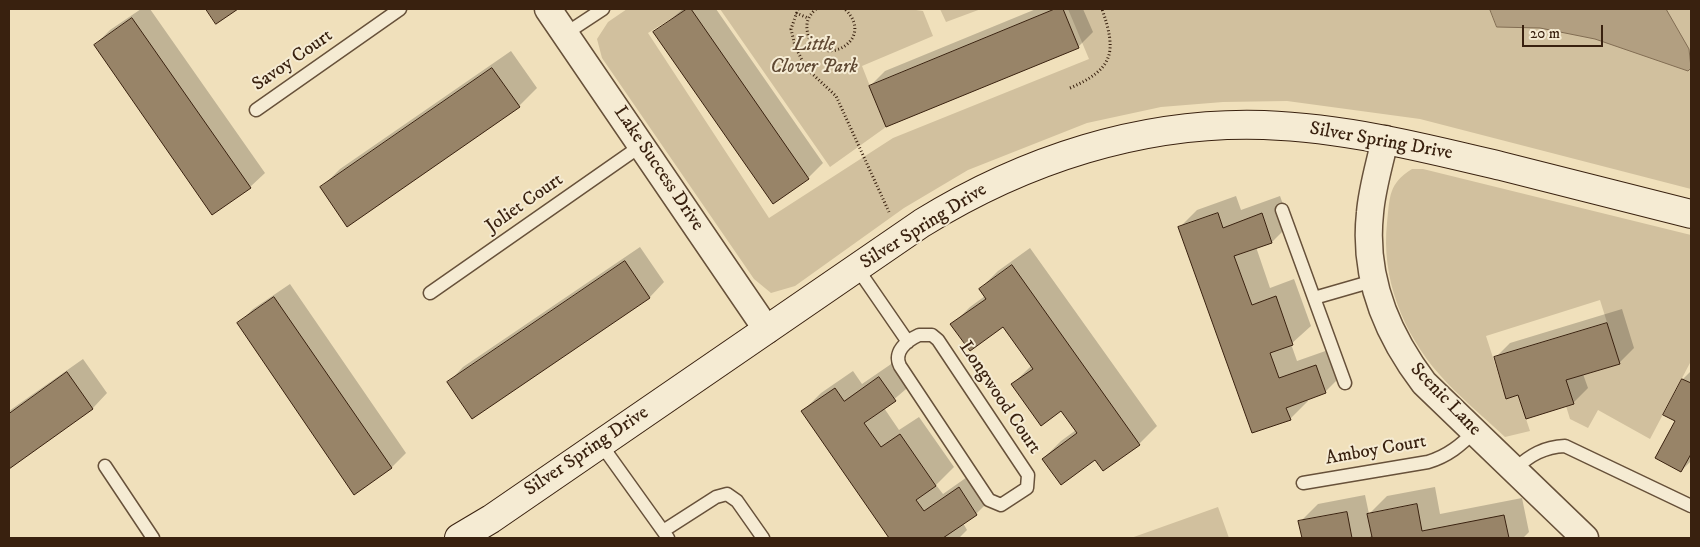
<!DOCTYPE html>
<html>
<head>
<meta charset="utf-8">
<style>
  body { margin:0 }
  #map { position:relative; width:1700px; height:547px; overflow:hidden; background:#f0e0bb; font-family:"IM FELL DW Pica",serif }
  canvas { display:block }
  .frame { position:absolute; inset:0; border:10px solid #39210f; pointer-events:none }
  .scale { position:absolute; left:1522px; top:25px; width:81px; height:22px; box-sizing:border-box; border:2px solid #39210f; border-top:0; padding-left:6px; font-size:15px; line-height:18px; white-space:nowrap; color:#39210f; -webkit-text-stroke:4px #f5ebd3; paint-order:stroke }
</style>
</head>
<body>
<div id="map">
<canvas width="1700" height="547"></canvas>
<div class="frame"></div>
<div class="scale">20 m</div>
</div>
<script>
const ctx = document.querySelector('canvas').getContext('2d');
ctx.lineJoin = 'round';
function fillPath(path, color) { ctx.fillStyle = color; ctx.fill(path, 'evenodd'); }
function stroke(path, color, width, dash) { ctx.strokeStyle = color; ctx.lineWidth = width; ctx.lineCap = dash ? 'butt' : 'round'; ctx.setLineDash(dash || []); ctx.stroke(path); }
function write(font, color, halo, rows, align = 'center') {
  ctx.font = font + ' "IM FELL DW Pica",serif'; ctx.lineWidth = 4; ctx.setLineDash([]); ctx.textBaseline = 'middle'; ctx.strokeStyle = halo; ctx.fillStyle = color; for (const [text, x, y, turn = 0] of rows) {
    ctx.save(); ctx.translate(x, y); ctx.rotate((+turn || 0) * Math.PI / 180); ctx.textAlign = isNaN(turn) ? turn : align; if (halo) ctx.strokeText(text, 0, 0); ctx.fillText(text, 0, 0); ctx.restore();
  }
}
fillPath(new Path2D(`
  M627 9H687L648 33 769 218 893 138 1089 59 1068 9H1691V189L1420 119 1287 101 1223 102 1161 107 1087 123 968 170 904 208 795 286 771 293 754 279 602 58 597 39 608 22Z
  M720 9H909L923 11 933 36 862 66 886 127 830 167Z
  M940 9H981L946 22Z
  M1412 169H1423L1691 235V361L1650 439 1598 410 1588 428 1570 419 1566 406 1573 404 1566 380 1620 364 1600 300 1486 336 1506 398 1518 395 1530 431 1505 437C1483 416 1458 396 1439 374 1403 333 1381 278 1387 223 1390 197 1388 184 1412 169Z
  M1218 507 1229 538H1131Z`), '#d1c09e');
const water = new Path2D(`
  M1490 9H1666L1689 49 1691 68 1688 71 1595 39 1540 28 1497 27Z`);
fillPath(water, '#b29f81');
stroke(water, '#826d53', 1);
fillPath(new Path2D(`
  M141 9H150L265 173 250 187 95 45 110 30Z
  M683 9H716L823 163 808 178 655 33Z
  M1036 9H1083L1093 32 1078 47 870 86 885 71Z
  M511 51 537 88 519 106 322 187 340 169Z
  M1236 196 1241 210 1280 196 1290 224 1272 242 1256 247 1270 288 1294 279 1311 326 1291 344 1297 361 1334 348 1343 374 1325 392 1307 399 1308 401 1290 419 1179 228 1197 210Z
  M640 247 664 282 650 297 473 417 449 382 463 367Z
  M1030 248 1157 426 1139 444 1096 458 1043 459 1061 441 1076 430 1062 409 1013 384 1032 365 1004 325H952L970 307 985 296 980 289 998 271Z
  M290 284 406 453 391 468 238 324 253 309Z
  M1622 309 1634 348 1619 363 1583 374 1588 388 1573 403 1519 393 1495 358 1510 343Z
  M83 359 107 393 93 408 9 467V411Z
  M897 360 913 383 884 408 899 430 919 417 954 467 936 485 943 494 977 470 994 496 976 514 963 523 967 530 959 538H891L803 411 821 393 853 371 862 384Z
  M1691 371V461L1681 471 1676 420 1665 414 1683 379Z
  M1435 487 1440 514 1522 498 1529 532 1523 538H1303L1300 522 1318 504 1365 495 1369 514 1387 496Z`), '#0003');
const building = new Path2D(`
  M206 9H238L216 24Z
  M687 9H691L809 179 773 204 653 32Z
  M1055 9H1063L1079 48 886 127 869 86Z
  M132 18 251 188 212 215 94 45Z
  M492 68 520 107 347 227 320 187Z
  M1218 213 1223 228 1262 213 1272 243 1234 256 1252 305 1276 296 1293 345 1270 353 1279 378 1316 365 1326 393 1286 408 1291 420 1252 433 1178 227Z
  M625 261 650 298 472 419 447 382Z
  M1012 265 1140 445 1103 471 1095 460 1061 485 1042 459 1077 433 1061 411 1041 426 1011 384 1033 369 1003 327 970 351 950 324 986 299 979 289Z
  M274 297 392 468 354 495 237 323Z
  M1607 323 1620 364 1566 380 1574 404 1526 419 1518 395 1506 399 1494 357Z
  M67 372 93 409 9 469V414Z
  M879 377 896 401 864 423 881 447 900 434 936 486 916 500 924 511 959 487 977 515 943 538H889L801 411 835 388 844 401Z
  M1682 379 1691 383V454L1681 472 1655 458 1675 421 1663 415Z
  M1417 504 1422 531 1504 515 1509 538H1368L1372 537 1367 514Z
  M1347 512 1352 538H1302L1298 521Z`);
fillPath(building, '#988468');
stroke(building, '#39210f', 1);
const lane = new Path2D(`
  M565 34 603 9
  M256 110 400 9
  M1282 210 1345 383
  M857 268 908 342
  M430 293 642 145
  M1314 298 1373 281
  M919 335H932L938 340 1028 475 1027 488 1001 505 989 500 900 366C893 352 906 341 919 335Z
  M600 443 668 538
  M105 466 153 538
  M1515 469C1530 455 1544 447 1565 446L1691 506
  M1303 483 1428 462C1448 456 1461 445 1475 431
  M663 531 716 497 727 494 737 501 763 538`);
const street = new Path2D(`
  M548 9 767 330
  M1385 139C1380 163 1372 188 1370 213 1363 277 1386 333 1424 383L1585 538`);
const secondary = new Path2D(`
  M459 538 491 519 922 223C1024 160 1142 121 1264 125 1345 128 1422 147 1501 166 1564 182 1628 198 1691 214`);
stroke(lane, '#67513a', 15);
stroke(street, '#67513a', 29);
stroke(secondary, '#39210f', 30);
stroke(new Path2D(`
  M798 9 791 29 795 46 806 68 836 96 889 212
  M816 9C810 14 806 21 807 29 811 72 880 44 845 9
  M796 13 808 18
  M1070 88C1114 69 1117 52 1102 9`), '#39210f', 3, [1, 2.5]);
stroke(lane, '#f5ebd3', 12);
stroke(street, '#f5ebd3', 26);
stroke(secondary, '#f5ebd3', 28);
write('italic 19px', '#5f4933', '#f5ebd3', [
  ["Little",814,46],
  ["Clover Park",814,68]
]);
write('19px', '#39210f', '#f5ebd3', [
  ["Savoy Court",293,61,-35],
  ["Silver Spring Drive",1381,142,10],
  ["Lake Success Drive",658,169,56],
  ["Joliet Court",525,204,-35],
  ["Silver Spring Drive",924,227,-32],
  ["Longwood Court",999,398,56],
  ["Scenic Lane",1445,400,46],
  ["Amboy Court",1376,451,-10],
  ["Silver Spring Drive",587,452,-34]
]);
</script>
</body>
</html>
